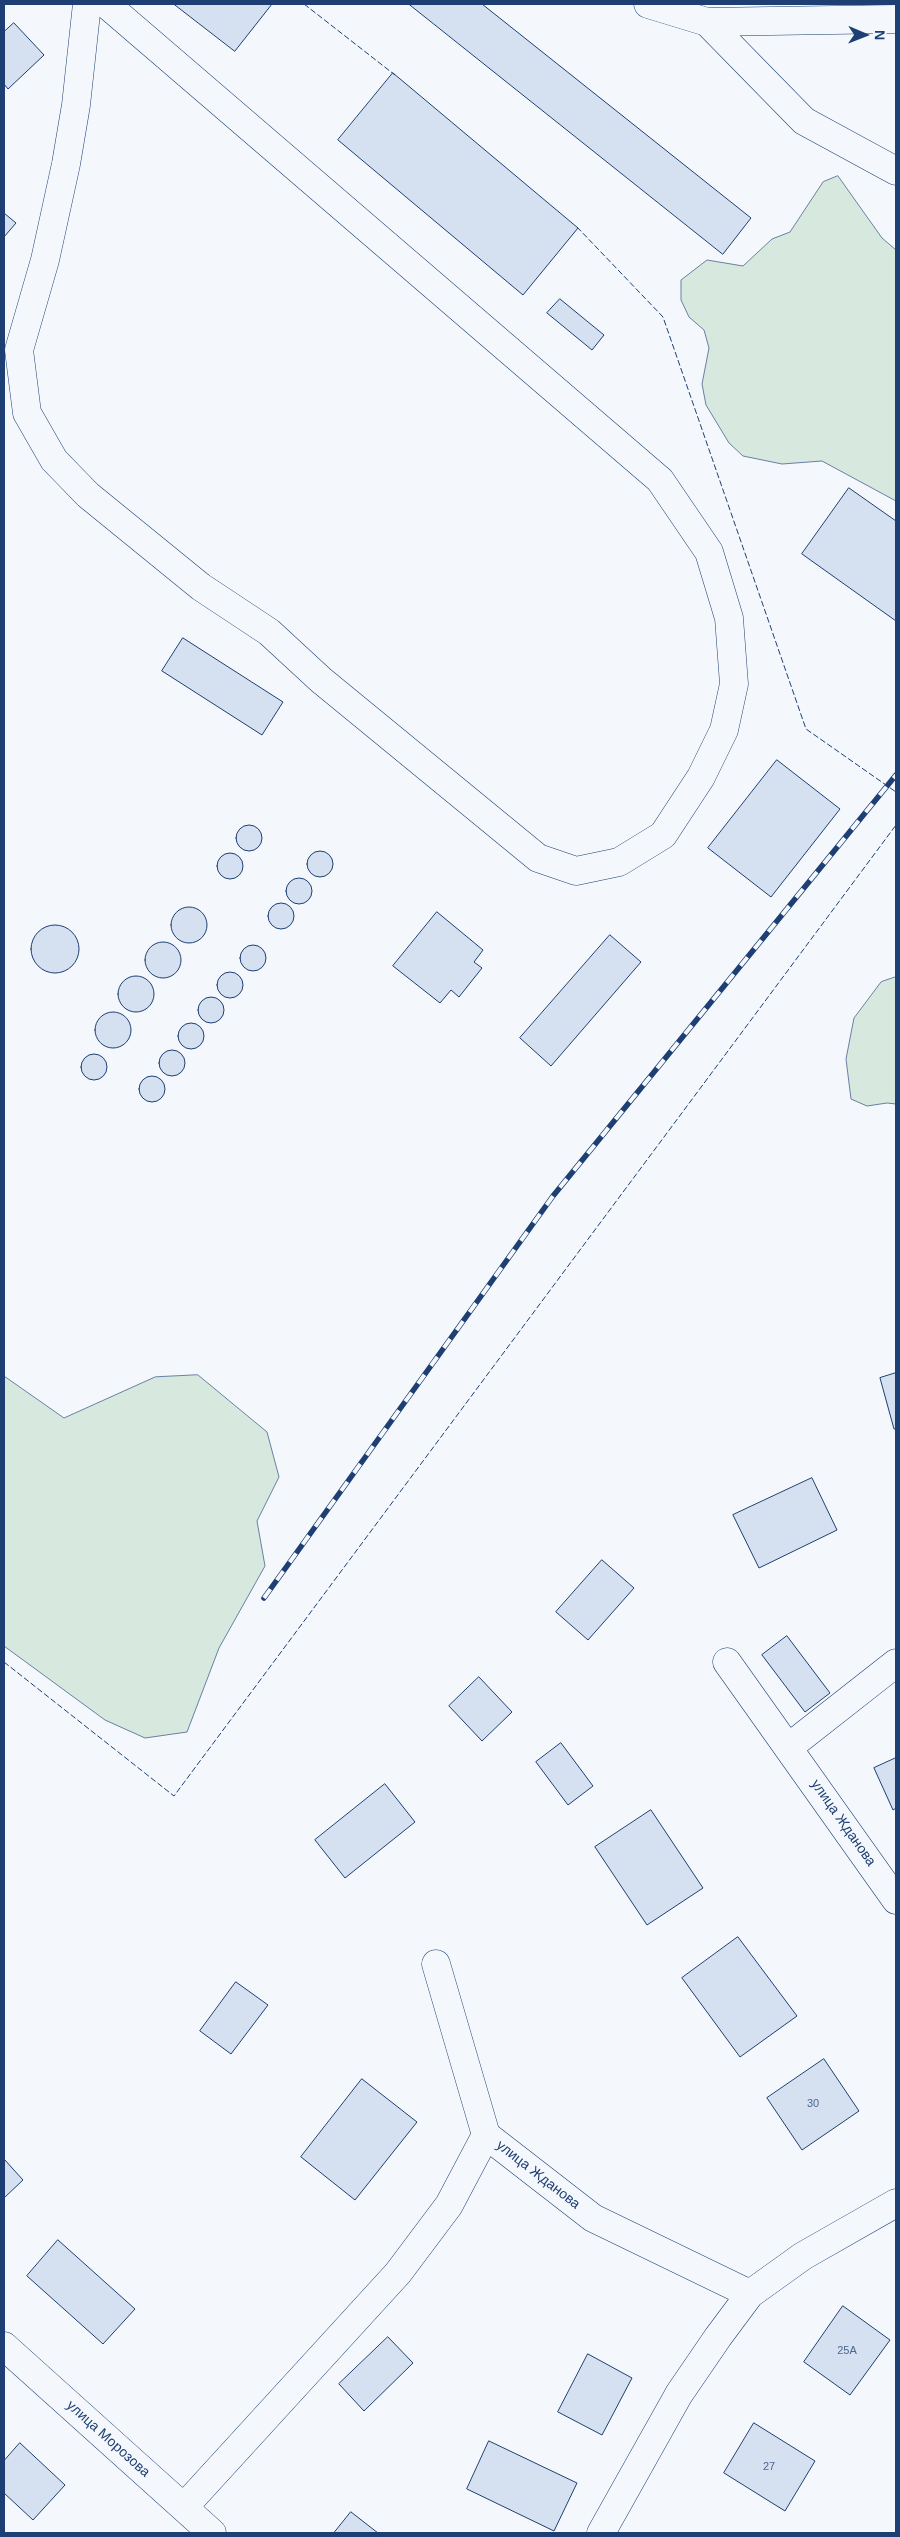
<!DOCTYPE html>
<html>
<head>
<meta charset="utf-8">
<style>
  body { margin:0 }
  #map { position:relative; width:900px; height:2537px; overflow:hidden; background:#f4f7fb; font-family:Arial,sans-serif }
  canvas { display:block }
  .frame { position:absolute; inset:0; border:5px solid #1d3f73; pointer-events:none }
  .north { position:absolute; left:840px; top:10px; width:50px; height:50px; -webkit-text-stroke:4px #f4f7fb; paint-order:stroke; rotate:91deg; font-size:14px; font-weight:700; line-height:20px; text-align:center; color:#1d3f73 }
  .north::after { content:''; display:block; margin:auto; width:18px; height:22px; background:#1d3f73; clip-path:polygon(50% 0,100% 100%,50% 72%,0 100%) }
</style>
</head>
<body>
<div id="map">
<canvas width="900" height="2537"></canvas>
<div class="frame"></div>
<div class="north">N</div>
</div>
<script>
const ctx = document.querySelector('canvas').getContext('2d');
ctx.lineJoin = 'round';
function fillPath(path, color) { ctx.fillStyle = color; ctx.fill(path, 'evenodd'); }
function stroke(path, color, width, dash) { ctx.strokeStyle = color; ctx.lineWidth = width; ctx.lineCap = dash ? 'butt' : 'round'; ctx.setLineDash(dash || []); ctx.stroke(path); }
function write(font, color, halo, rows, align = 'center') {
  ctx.font = font + ' Arial,sans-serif'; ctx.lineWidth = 4; ctx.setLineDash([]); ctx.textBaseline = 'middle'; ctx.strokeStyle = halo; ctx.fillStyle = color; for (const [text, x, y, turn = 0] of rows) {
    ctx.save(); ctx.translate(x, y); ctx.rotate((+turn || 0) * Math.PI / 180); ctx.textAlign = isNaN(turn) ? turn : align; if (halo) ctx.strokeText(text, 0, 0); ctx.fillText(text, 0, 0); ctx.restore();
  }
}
const green = new Path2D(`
  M838 176 882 238 896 250V501L822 461 782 464 743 456 729 443 706 405 702 384 709 348 704 330 689 317 681 300V280L707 260 743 266 772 239 790 232 823 182Z
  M896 977V1104L887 1103 867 1106 851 1099 846 1059 854 1018 881 982Z
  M198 1375 267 1432 279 1477 257 1521 265 1566 219 1648 187 1732 145 1738 105 1720 4 1646V1376L64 1418 155 1377Z`);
fillPath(green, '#d7e8df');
stroke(green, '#687fa3', 1);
const building = new Path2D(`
  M174 4H272L235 51Z
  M409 4H482L751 218 723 254Z
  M14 23 44 55 8 89 4 84V32Z
  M393 73 578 228 523 295 338 140Z
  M4 213 16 223 4 237Z
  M560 299 604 335 592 350 547 313Z
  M849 488 896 521V621L802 554Z
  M183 638 283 702 262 735 162 671Z
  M777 760 840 809 771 897 708 848Z
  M236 838a13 13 0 1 1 26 0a13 13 0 1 1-26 0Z
  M307 864a13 13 0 1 1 26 0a13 13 0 1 1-26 0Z
  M217 866a13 13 0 1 1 26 0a13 13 0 1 1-26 0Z
  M286 891a13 13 0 1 1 26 0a13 13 0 1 1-26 0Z
  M268 916a13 13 0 1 1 26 0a13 13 0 1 1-26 0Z
  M171 925a18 18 0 1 1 36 0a18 18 0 1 1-36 0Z
  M437 912 483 950 474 962 482 968 459 997 451 990 440 1003 393 966Z
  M31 949a24 24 0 1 1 48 0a24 24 0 1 1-48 0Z
  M610 935 641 962 551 1066 520 1038Z
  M145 960a18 18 0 1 1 36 0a18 18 0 1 1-36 0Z
  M240 958a13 13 0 1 1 26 0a13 13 0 1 1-26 0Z
  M217 985a13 13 0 1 1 26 0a13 13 0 1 1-26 0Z
  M118 994a18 18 0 1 1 36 0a18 18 0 1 1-36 0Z
  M198 1010a13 13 0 1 1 26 0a13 13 0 1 1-26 0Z
  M95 1030a18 18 0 1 1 36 0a18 18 0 1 1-36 0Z
  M178 1036a13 13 0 1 1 26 0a13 13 0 1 1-26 0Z
  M159 1063a13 13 0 1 1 26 0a13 13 0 1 1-26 0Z
  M81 1067a13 13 0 1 1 26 0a13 13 0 1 1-26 0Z
  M139 1089a13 13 0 1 1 26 0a13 13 0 1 1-26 0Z
  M896 1373V1429H894L880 1378Z
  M812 1478 837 1530 759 1568 733 1515Z
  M602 1560 634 1588 588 1640 556 1612Z
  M787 1636 830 1693 805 1712 762 1655Z
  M479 1677 512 1712 482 1741 449 1706Z
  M561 1743 593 1786 568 1805 536 1762Z
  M896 1758V1808L893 1810 874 1768Z
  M385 1784 415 1822 345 1878 315 1840Z
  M651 1810 703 1888 647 1925 595 1847Z
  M738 1937 797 2016 740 2057 682 1978Z
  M236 1982 268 2005 231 2054 200 2031Z
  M824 2059 859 2111 802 2150 767 2098Z
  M362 2079 417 2122 355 2200 301 2157Z
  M4 2159 23 2180 4 2198Z
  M58 2240 135 2309 103 2344 27 2276Z
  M843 2306 890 2340 850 2395 804 2362Z
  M388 2337 413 2363 364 2411 339 2384Z
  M588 2354 632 2378 602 2435 558 2412Z
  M754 2423 815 2461 785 2511 724 2473Z
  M489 2441 577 2483 554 2531 467 2489Z
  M20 2443 65 2485 33 2520 4 2493V2461Z
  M351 2512 378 2533H334Z`);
fillPath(building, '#d5e0f0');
stroke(building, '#1d3f73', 1);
const minor = new Path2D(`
  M87 4 76 105 66 164 45 260 19 350 27 413 54 460 88 495 201 587 269 632 321 680 538 858 576 871 619 862 663 835 701 777 724 730 734 684 729 618 709 552 660 480 106 4
  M648 4 707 22 896 19
  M707 22 804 121 896 171
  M727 1662 896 1900
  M789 1747 896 1663
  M436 1964 486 2135 593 2218 750 2294
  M4 2346 212 2533
  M184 2507 398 2273 449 2205 486 2135
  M601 2533 679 2394 718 2337 750 2294 803 2256 896 2203`);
stroke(minor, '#1d3f73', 29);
stroke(minor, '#f4f7fb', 28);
const rail = new Path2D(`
  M264 1598 553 1196 896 775`);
stroke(rail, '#1d3f73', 5.5);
stroke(rail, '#f4f7fb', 4, [11]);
stroke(new Path2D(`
  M304 4 395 75
  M577 227 663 317 806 729 896 792
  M4 1662 174 1796 896 825`), '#1d3f73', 1, [6, 2.5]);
write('11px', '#4b6792', null, [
  ["30",813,2104],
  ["25А",847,2351],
  ["27",769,2467]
]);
write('14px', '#1d3f73', '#f4f7fb', [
  ["улица Жданова",843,1823,55],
  ["улица Жданова",538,2175,38],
  ["улица Морозова",108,2439,42]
]);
</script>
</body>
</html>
